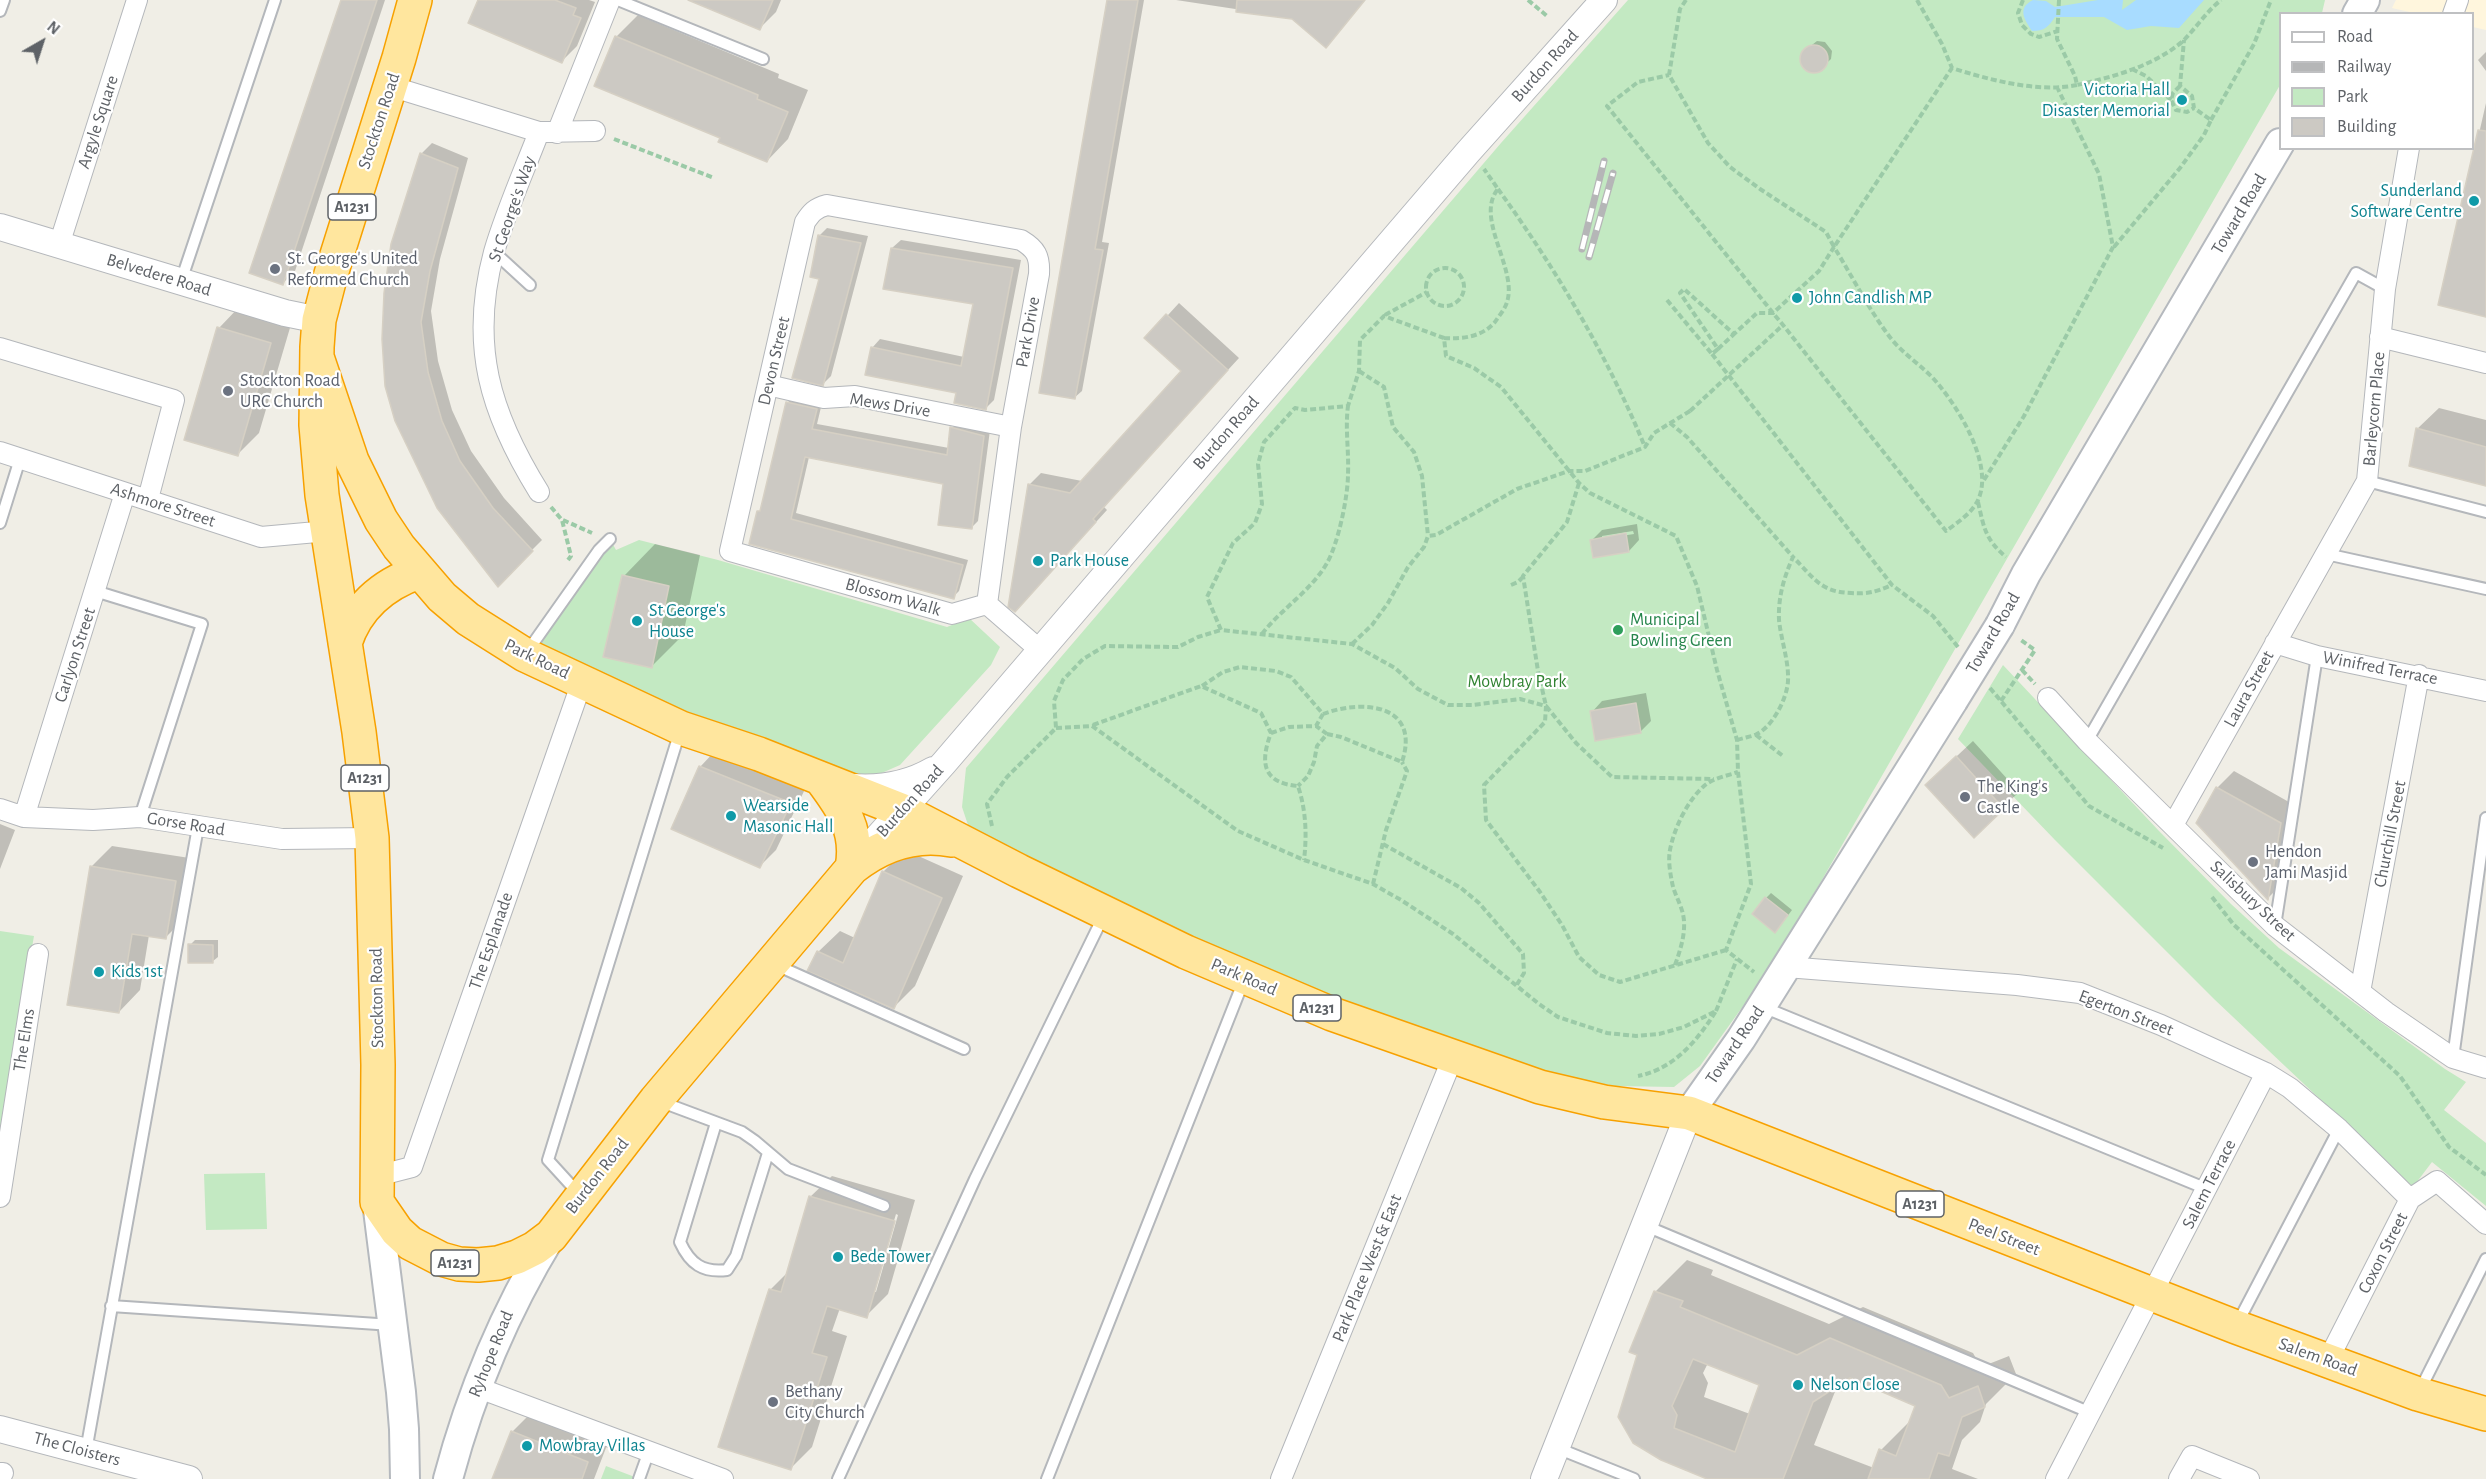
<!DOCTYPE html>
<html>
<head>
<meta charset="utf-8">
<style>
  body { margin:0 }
  #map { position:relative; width:2486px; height:1479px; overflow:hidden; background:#f0eee6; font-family:"Alegreya Sans",sans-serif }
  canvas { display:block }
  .legend { position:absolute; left:2279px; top:12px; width:195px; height:138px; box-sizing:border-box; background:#fff; border:2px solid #bfc0c2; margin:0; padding:8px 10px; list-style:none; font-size:18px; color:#5e6267 }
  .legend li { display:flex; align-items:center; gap:12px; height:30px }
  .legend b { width:30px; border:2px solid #bfc0c2 }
  .north { position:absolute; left:12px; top:12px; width:60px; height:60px; -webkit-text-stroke:4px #fff; paint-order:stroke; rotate:39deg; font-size:16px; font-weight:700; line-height:24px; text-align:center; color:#5e6267 }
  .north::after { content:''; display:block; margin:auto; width:21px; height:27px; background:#5e6267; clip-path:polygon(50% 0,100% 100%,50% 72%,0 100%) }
</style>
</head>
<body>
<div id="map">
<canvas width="2486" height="1479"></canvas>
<ul class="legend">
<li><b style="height:8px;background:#fff"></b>Road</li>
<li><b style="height:8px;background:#b5b6b7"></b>Railway</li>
<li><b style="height:16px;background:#c3e9c2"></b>Park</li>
<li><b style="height:16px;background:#ccc9c3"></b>Building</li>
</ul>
<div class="north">N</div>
</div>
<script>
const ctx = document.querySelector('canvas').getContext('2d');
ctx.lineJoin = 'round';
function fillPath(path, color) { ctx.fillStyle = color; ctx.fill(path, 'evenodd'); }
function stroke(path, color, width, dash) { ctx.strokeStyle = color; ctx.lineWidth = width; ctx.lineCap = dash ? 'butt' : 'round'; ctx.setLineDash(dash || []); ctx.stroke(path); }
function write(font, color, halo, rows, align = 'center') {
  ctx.font = font + ' "Alegreya Sans",sans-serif'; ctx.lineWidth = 4.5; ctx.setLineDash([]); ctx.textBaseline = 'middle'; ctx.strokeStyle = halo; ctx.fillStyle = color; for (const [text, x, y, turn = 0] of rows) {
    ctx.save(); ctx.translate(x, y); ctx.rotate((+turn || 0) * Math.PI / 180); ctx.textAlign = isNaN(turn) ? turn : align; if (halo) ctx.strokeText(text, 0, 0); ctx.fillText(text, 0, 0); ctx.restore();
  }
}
fillPath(new Path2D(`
  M2396 0H2486V30L2473 27 2472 14 2414 13 2392 8Z`), '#fff6dd');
fillPath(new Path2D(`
  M1628 0H2325L2322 13 2280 14V85L1819 885 1751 995 1700 1066 1674 1087 1615 1086 1505 1066 1197 951 971 834 962 807 966 768 1501 143Z
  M610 539 616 550 639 540 718 560 947 627 969 618 1000 647 991 665 900 765 868 779 706 725 531 647Z
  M2003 665 2159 831 2231 904 2279 948 2445 1069 2466 1082 2444 1110 2486 1143V1206L2432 1162 2413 1187 2214 999 2055 840 1958 739Z
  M0 931 34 936 0 1129Z
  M265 1173 267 1229 206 1230 204 1174Z
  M606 1466 640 1479H601Z`), '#c3e9c2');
fillPath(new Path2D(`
  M2033 0 2046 1 2055 7 2098 0H2123L2122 10 2136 0H2204L2179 28 2151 26 2127 30 2104 17H2055C2048 27 2045 31 2032 31 2024 19 2017 8 2033 0Z`), '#a8dcff');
fillPath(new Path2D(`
  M343 0H385L295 271 283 283Z
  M479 0H589L595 2 577 46 562 61Z
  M694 0H781L776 12 760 28Z
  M1109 0H1144L1102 242 1109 243 1082 391 1074 398Z
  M1176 0H1297L1288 17Z
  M638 15 779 74 778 78 808 90 788 139 767 161 722 137 616 37Z
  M1817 41 1825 42 1832 51 1831 59 1819 70 1808 69 1802 62 1803 52Z
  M2486 52V71L2478 60Z
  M2486 103V316L2440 304Z
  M432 143 468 158 440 259 431 311 438 361 452 410 471 451 504 498 542 540 498 584 438 507 393 244 422 153Z
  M827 228 868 236 831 376 823 384 819 236Z
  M901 240 1021 260 994 400 986 408 872 348 880 339 964 357 975 303 892 248Z
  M1179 303 1239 358 1103 506 1107 510 1026 599 1029 485 1041 473 1082 481 1183 371 1147 338Z
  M240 306 292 321 259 433 238 454 219 328Z
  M794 396 822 403 817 424 949 448 952 428 958 422 990 430 978 521 972 527 945 483 809 457 796 513 968 560 959 591 953 597 759 512 762 508 788 402Z
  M2439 408 2486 420V485L2417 429Z
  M1637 524 1639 540 1629 551 1592 540 1602 530ZM1633 531 1634 534 1602 539V536Z
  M655 544 700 555 683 635 652 666 624 576Z
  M1646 693 1651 721 1640 732 1592 712 1602 701Z
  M1973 741 2019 792 1974 835 1943 769Z
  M716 750 806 787 776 850 760 866 700 767Z
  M2234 771 2296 806 2284 882 2268 898 2198 823 2217 788Z
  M0 824 15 830 0 869Z
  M112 846 196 859 187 916 165 938 149 935 140 990 119 1012 91 867Z
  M905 850 963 876 915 986 893 1008 818 952 840 931 855 938 883 872Z
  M1771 893 1792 910 1780 926 1766 898Z
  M195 940H218V957L213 961 190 945Z
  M832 1176 915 1200 888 1294 866 1316 840 1308 832 1331 847 1336 812 1447 790 1469 770 1290 789 1271 810 1197ZM896 1214 898 1215 876 1292H873Z
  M1687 1260 1713 1270 1711 1275 1829 1324 1863 1307 1973 1353 1981 1367 2009 1356 2016 1374 1986 1404 1980 1422 1962 1440 1952 1469 1978 1479H1711L1662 1458 1655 1292ZM1708 1363 1761 1385 1750 1414 1704 1397 1708 1383 1703 1373ZM1849 1376 1917 1406 1912 1419 1881 1450 1874 1468 1814 1445 1838 1384Z
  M533 1411 609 1440 594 1479H494L512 1432Z`), '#0003');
const building = new Path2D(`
  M341 0H377L283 285 249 273Z
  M478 0H555L576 8 573 15 581 18 562 63 468 23Z
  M688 0H773L760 30Z
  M1107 0H1138L1095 249 1103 250 1075 399 1039 393Z
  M1237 0H1365L1326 48 1292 19 1236 12Z
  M615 36 758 95 757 99 788 112 767 162 718 142 720 138 594 86Z
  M1800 59a14 14 0 1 1 28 0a14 14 0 1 1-28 0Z
  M2478 130 2486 131V317L2438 305Z
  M420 153 458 168 430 271 421 322 428 372 442 421 460 461 493 508 533 551 498 587 437 508 395 421 385 386 382 339 384 293 391 244Z
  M818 235 861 243 823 386 792 378 819 279 810 277Z
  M891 248 1013 268 986 410 954 403 956 393 865 375 871 347 961 366 973 304 883 289Z
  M1166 314 1228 370 1093 519 1096 522 1015 612 1008 607 1028 484 1070 493 1181 371 1144 338Z
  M217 327 271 343 238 456 184 440Z
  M786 402 817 409 812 429 947 455 950 427 984 436 972 529 938 525 943 484 805 457 791 519 963 565 954 599 749 544 757 511H760Z
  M2416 428 2486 447V486L2409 466Z
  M1626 533 1629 552 1593 558 1590 540Z
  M622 575 669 586 652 668 603 657Z
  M1636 703 1641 733 1595 741 1590 711Z
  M1956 756 2004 809 1974 838 1925 785Z
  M699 766 791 803 760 868 671 829Z
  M2216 787 2281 823 2268 900 2196 823Z
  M90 866 176 881 166 939 132 934 119 1013 67 1005Z
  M882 871 942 898 894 1009 807 971 817 951 843 963Z
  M1765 897 1788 915 1775 933 1752 914Z
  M188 944 213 945V963H188Z
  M809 1196 895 1221 867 1318 827 1306 812 1353 827 1357 791 1470 718 1447 769 1289 781 1292Z
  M1654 1291 1683 1301 1680 1307 1797 1355 1830 1338 1941 1385 1949 1398 1978 1386 1985 1407 1962 1417 1949 1456 1938 1453 1929 1479H1868L1879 1449 1896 1456 1915 1406 1850 1378 1813 1402 1783 1479H1707L1661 1460 1633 1443 1618 1417 1637 1355 1629 1352ZM1693 1359 1759 1385 1735 1452 1674 1428 1677 1415 1672 1406Z
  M511 1431 588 1462 582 1479H492Z`);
fillPath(building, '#ccc9c3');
stroke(building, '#d6d0c4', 1.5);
const service = new Path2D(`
  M618 0 763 59
  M0 11 4 0
  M494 252 530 285
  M181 281 275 0
  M2367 481 2486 512
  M0 523 20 459
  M2326 554 2486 589
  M95 591 202 624 140 817
  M527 652 599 550 610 539
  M2087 741 2356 273 2385 289
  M2275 926 2317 656
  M776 965 964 1049
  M1763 1007 2207 1189
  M2453 1058 2486 818
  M659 1101 742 1132 755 1141 788 1169 884 1206
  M716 1123 680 1242C690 1264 703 1273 727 1270L736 1256 768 1153
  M579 1194 548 1160 680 731
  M1646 1226 2091 1413
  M111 1306 392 1325
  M2237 1324 2339 1129
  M2420 1390 2486 1259
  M1557 1448 1634 1479
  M86 1451 198 827
  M639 1479 649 1451
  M838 1479 975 1179 1104 915
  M1047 1479 1244 980`);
const minor = new Path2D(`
  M2453 14 2458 0
  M390 86 539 132 595 131
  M557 133 610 0
  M59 245 137 0
  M2380 337 2486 363
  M0 348 174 400 148 499
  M768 385 824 398 855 396 1011 427
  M0 452 261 537 328 531
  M539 492C490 413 469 345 494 252 506 211 524 171 539 132
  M987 604 1011 427 1039 274C1040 256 1036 249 1021 240L827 205C815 208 811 213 805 222L730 551 952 614 987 604 1041 651
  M2275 643 2317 656 2486 691
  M2048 698 2087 741 2275 926 2386 1012 2453 1058 2486 1068
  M0 809 24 817 93 820 140 817 282 839 372 838
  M24 817 125 493
  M2173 825 2367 481 2385 289 2409 148
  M1786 967 2017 985 2080 993 2161 1025 2266 1073 2290 1088 2339 1129 2410 1199
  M2360 992 2419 675
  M377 1176 412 1167 577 696 580 679
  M0 1197 38 954
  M2328 1360 2410 1199 2437 1181 2486 1224
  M476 1387 723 1479
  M0 1473H3
  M1281 1479 1453 1057
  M2056 1479 2266 1073
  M2179 1479 2192 1456 2249 1479`);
const tertiary = new Path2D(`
  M0 227 285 313 319 320
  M853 787C882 789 909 784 933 770
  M859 858 944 763 1468 152 1604 0
  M0 1429 189 1479
  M1544 1479 1689 1113`);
const secondary = new Path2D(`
  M2357 14 2365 0
  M2000 625 2026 574 2280 143
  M1689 1113 1741 1039 1953 701
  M377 1202 401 1392 404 1429 405 1479
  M448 1479C471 1392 504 1313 551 1236`);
const trunk = new Path2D(`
  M415 0 399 58 331 274 319 320 317 347 316 425 322 495 359 732 372 838 378 1065 377 1202 397 1231 410 1243 441 1259 459 1264 478 1265 498 1263 517 1257 535 1248 551 1236 656 1100 852 868C859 831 843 808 821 779
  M317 357 352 461 381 520 399 547 442 597 468 619 525 655 681 728 759 754 901 810 1019 871 1186 952 1332 1014 1540 1087 1604 1102 1689 1113 2236 1327 2418 1394 2486 1414
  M345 643C357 606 384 584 419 572
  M852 868C881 845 915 833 952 840`);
stroke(service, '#b4b7bb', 14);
stroke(minor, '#b4b7bb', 22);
stroke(tertiary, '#b4b7bb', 28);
stroke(secondary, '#b5b9be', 32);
stroke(trunk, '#f7a100', 36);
stroke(new Path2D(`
  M1528 0 1547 16
  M1686 0 1680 9 1669 75 1708 143 1730 167 1760 189 1826 232 1834 247 1952 68
  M1917 0 1942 44 1952 68C1989 80 2039 93 2077 85
  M2023 0 2018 13 2022 25 2031 34 2039 37 2058 31
  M2059 0 2057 39 2075 76 2077 85C2113 77 2154 66 2183 41 2196 28 2206 12 2221 0
  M2132 69 2146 76 2171 100
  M2180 86 2173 93 2171 100 2176 110 2187 112 2194 108
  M2211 120 2254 44 2271 0
  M614 139 714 178
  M1498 189C1556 269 1607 355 1645 447
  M2114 247 2180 168 2204 135 2211 120 2194 108 2192 96 2180 86 2184 40
  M1426 287a19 19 0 1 1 38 0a19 19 0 1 1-38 0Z
  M1667 300 1712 354 1718 349 1680 293 1684 289 1734 334 1757 313H1773L1819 271 1834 247C1852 276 1868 308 1889 336 1901 352 1918 363 1932 377 1956 403 1995 464 1978 500 1972 513 1957 523 1946 531L1783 325 1773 313 1607 106 1638 82 1669 75
  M1385 315 1427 292
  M1444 338C1463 339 1482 337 1495 322 1499 316 1505 309 1507 302 1518 269 1474 218 1498 189L1484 169
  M1718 349 1734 334
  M1756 350 1783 325
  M1712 354 1892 585 1933 616 1958 647
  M1359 371 1384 387 1393 427 1414 452 1422 476 1428 536
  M1670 423 1687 437 1793 557
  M1984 480 2024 416 2113 247 2099 174 2058 89
  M1579 483 1567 522 1523 576 1538 671 1546 706 1576 743 1612 777 1714 779
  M1978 502C1984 528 1985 539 2006 557
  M551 507 562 520 571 556 568 560
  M563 520 592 533
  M1511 585 1518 582 1523 577
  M1262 634C1281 609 1311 591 1327 563 1338 544 1348 497 1348 474 1349 451 1345 429 1348 406
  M1352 644 1372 625 1388 603 1408 567 1424 547 1428 536 1436 535 1517 489 1569 471H1585L1645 447 1654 433 1690 411
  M2022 670 2035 684
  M1202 686 1223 672 1240 667 1276 671 1291 677 1323 714 1316 726
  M1990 688 2089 806 2163 848
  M2001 701 2035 650 2021 640
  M1323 714C1363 699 1421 704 1402 762L1341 737 1327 734
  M1093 725 1201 686 1261 713 1271 733C1260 762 1262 783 1298 786 1306 810 1307 835 1304 860
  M1056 728 1092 726 1238 831 1304 860 1373 884 1401 900 1453 934 1539 1004 1558 1017 1607 1033 1636 1036 1659 1034 1684 1027 1716 1011C1697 1041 1674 1069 1638 1076
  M1271 733 1289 727 1316 726 1327 734 1317 746 1314 762 1308 776 1298 786
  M1756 735 1783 756
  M1737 740C1743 738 1749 737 1755 735 1772 728 1787 699 1788 681 1789 661 1781 640 1779 620 1778 597 1784 577 1793 557 1814 578 1820 592 1851 593 1869 594 1875 592 1892 585
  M992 826 987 804 1007 777 1056 728 1054 701 1063 680 1083 659 1105 646 1178 647 1198 637 1221 630
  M1383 844 1461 888 1479 903 1523 954 1524 973 1516 986
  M1373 884 1386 830 1407 771 1402 762
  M2212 897 2234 925 2400 1076 2449 1147 2486 1175
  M1726 950 1620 982 1599 975 1579 957 1562 925 1540 892 1486 820 1484 785 1545 722 1546 706 1520 699 1472 705H1448L1418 689 1395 668 1352 644 1221 630 1207 597 1233 543 1255 523 1262 504 1258 464 1264 442 1295 408 1305 410 1348 406 1359 371 1360 340 1384 316 1444 338 1446 356 1474 368 1501 387 1579 483 1590 493 1676 536 1697 586 1717 670 1737 740 1738 772 1751 884 1726 950 1754 972
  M1675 965C1680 951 1685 936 1684 921 1683 906 1674 895 1672 882 1670 872 1668 860 1670 850 1674 828 1688 800 1704 786 1713 778 1727 776 1738 772
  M1716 1011 1737 959`), '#9bcaa7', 4, [6, 3]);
stroke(service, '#fff', 10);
stroke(minor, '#fff', 20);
stroke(tertiary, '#fff', 26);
stroke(secondary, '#fff', 28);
stroke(trunk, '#ffe69e', 33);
const rail = new Path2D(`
  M1582 249 1604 161
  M1589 257 1613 173`);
stroke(rail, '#b5b6b7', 7);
stroke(rail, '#fff', 4.5, [14]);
const secondaryBridge = new Path2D(`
  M1953 701 2000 625`);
stroke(secondaryBridge, '#b5b9be', 32, []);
stroke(new Path2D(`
  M1690 411 1756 350`), '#9bcaa7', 4, [6, 3]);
stroke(secondaryBridge, '#fff', 28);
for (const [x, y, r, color] of [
  [2182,100,6,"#0f9aa8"],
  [2474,201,6,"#0f9aa8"],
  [275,269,6,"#6b7280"],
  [1797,298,6,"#0f9aa8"],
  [228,391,6,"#6b7280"],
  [1038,561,6,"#0f9aa8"],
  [637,621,6,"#0f9aa8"],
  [1618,630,6,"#2e9e5b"],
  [1965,797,6,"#6b7280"],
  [731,816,6,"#0f9aa8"],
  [2253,862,6,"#6b7280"],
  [99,972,6,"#0f9aa8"],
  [838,1257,6,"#0f9aa8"],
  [1798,1385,6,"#0f9aa8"],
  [773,1402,6,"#6b7280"],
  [527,1446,6,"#0f9aa8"]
]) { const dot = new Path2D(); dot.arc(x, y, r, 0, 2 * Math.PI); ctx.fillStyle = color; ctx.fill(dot); stroke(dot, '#fff', 2); }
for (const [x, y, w] of [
  [352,207,48],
  [365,778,48],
  [1317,1008,48],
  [1920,1204,48],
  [455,1263,48]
]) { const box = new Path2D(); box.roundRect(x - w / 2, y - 13, w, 26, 4.5); ctx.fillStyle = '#fff'; ctx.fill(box); stroke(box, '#5e6267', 1.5); }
write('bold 16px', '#5e6267', null, [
  ["A1231",352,207],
  ["A1231",365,778],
  ["A1231",1317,1008],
  ["A1231",1920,1204],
  ["A1231",455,1263]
]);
write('18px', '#5e6267', '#fff', [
  ["Burdon Road",1545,66,-48],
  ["Stockton Road",379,121,-72],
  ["Argyle Square",98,122,-72],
  ["St George's Way",512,209,-71],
  ["Toward Road",2239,214,-59],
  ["Belvedere Road",159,275,17],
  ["Park Drive",1028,332,-80],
  ["Devon Street",774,361,-77],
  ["Mews Drive",890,405,9],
  ["Barleycorn Place",2374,409,-85],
  ["Burdon Road",1226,433,-49],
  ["Ashmore Street",163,505,18],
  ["Blossom Walk",893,597,16],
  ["Toward Road",1993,633,-60],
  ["Carlyon Street",75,655,-72],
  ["Park Road",537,659,26],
  ["Winifred Terrace",2380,668,11],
  ["Laura Street",2249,689,-61],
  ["Burdon Road",910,801,-48],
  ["Gorse Road",186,824,9],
  ["Churchill Street",2390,834,-79],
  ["Salisbury Street",2253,901,43],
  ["The Esplanade",491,941,-71],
  ["Park Road",1244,977,23],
  ["Stockton Road",377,998,-91],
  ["Egerton Street",2126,1013,21],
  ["The Elms",24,1040,-81],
  ["Toward Road",1735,1045,-56],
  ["Burdon Road",597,1176,-52],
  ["Salem Terrace",2209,1184,-63],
  ["Peel Street",2004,1237,21],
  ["Coxon Street",2383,1253,-63],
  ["Park Place West & East",1367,1268,-68],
  ["Ryhope Road",491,1354,-68],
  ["Salem Road",2318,1357,20],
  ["The Cloisters",77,1449,15]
]);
write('18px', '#0d838f', '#fff', [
  ["Victoria Hall",2170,90,"right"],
  ["Disaster Memorial",2170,111,"right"],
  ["Sunderland",2462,191,"right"],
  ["Software Centre",2462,212,"right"],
  ["John Candlish MP",1809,298],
  ["Park House",1050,561],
  ["St George's",649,611],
  ["House",649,632],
  ["Wearside",743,806],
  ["Masonic Hall",743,827],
  ["Kids 1st",111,972],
  ["Bede Tower",850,1257],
  ["Nelson Close",1810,1385],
  ["Mowbray Villas",539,1446]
], 'left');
write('18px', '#5b616d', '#fff', [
  ["St. George's United",287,259],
  ["Reformed Church",287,280],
  ["Stockton Road",240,381],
  ["URC Church",240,402],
  ["The King's",1977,787],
  ["Castle",1977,808],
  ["Hendon",2265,852],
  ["Jami Masjid",2265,873],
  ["Bethany",785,1392],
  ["City Church",785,1413]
], 'left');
write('18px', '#27864d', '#fff', [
  ["Municipal",1630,620],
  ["Bowling Green",1630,641]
], 'left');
write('18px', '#308231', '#fff', [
  ["Mowbray Park",1517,682]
]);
</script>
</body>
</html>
